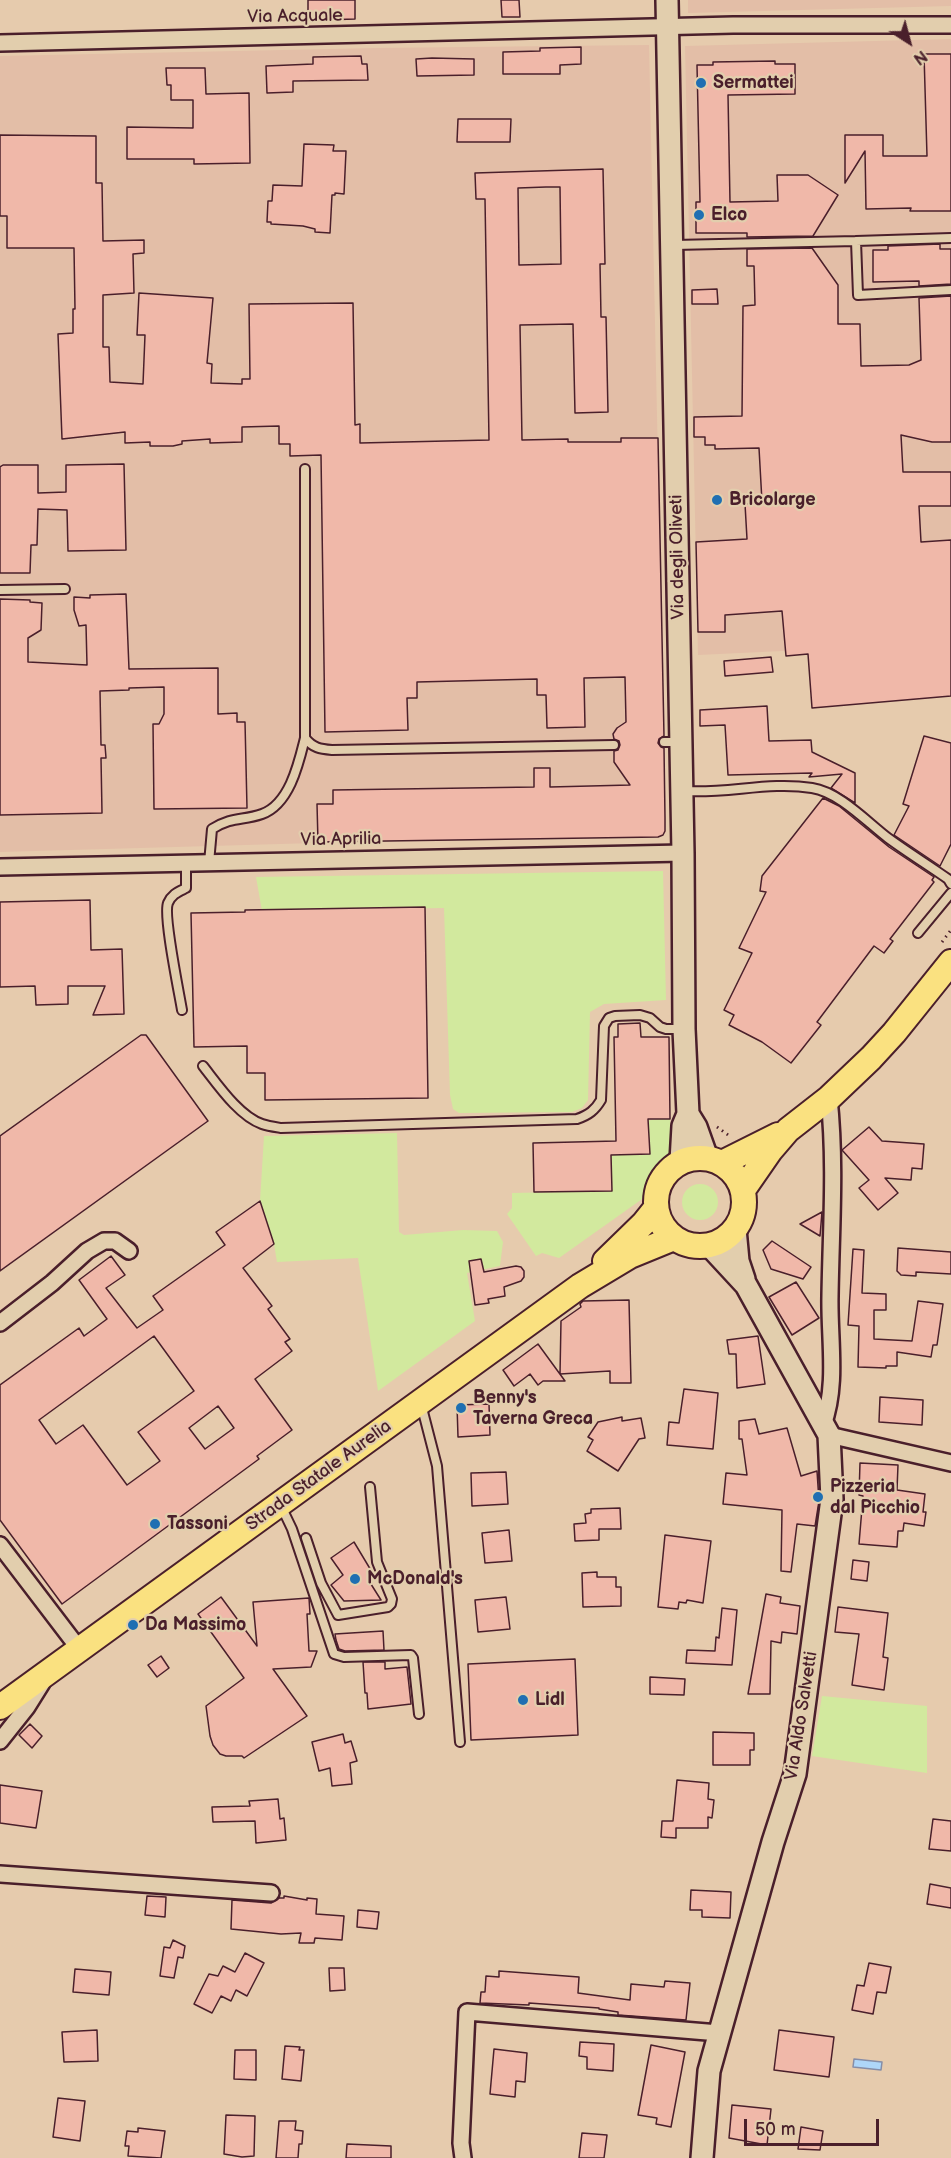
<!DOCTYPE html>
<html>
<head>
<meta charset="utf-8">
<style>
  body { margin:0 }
  #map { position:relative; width:951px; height:2158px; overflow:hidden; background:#e6cbad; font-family:"Balsamiq Sans",sans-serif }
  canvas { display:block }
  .north { position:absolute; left:879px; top:12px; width:60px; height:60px; -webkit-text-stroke:4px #e2cead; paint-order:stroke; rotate:144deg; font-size:16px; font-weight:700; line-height:24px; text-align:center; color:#4a1f2b }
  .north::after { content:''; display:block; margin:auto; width:21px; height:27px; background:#4a1f2b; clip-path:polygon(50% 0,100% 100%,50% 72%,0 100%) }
  .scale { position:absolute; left:744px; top:2119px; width:135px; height:27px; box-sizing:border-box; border:3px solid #4a1f2b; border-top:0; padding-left:8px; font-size:18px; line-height:21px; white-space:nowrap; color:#4a1f2b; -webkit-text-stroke:4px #e2cead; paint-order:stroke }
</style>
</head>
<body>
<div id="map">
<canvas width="951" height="2158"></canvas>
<div class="north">N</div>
<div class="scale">50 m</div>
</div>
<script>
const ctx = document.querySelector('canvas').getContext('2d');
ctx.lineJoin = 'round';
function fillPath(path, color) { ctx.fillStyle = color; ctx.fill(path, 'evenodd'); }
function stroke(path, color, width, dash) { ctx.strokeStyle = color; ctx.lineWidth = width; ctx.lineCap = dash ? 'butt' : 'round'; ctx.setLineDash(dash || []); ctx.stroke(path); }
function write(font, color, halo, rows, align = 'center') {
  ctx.font = font + ' "Balsamiq Sans",sans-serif'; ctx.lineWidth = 4.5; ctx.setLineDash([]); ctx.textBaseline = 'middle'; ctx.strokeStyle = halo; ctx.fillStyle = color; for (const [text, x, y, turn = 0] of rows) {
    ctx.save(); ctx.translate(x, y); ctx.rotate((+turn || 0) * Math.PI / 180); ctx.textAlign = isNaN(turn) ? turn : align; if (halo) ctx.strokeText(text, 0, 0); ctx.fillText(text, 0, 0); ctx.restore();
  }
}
fillPath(new Path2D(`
  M688 0H951V6L688 13Z
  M951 39V643L698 655 685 46Z
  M649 45 666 833 0 852V56L377 48Z`), '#e3bea7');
fillPath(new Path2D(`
  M663 871 666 1000 604 1004 590 1012 588 1100 582 1108 572 1112 459 1113 453 1109 450 1095 444 908 262 911 256 877Z
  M658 1119H670L671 1151 649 1179 645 1197 559 1258 542 1253 536 1256 507 1214 512 1208V1193L611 1191V1155L645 1121Z
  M397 1133 399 1232 404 1235 463 1230 497 1231 503 1242 500 1266 467 1273 475 1321 378 1391 358 1258 277 1262 274 1244 260 1201 264 1136Z
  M682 1202a18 18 0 1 1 36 0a18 18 0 1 1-36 0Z
  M822 1696 927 1706V1773L812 1756Z`), '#d2e99e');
const water = new Path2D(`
  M854 2059 882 2062 881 2070 853 2067Z`);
fillPath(water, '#aed6f8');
stroke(water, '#868da6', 1.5);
const building = new Path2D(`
  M308 0H355V19L324 20V17H308Z
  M501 0H519L520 17H502Z
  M581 47V64L560 65V74H503V52L540 51V48Z
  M924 54H951V211H910L911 208 866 209 865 151 845 183V135H883V156H927Z
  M361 56 362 64H367L368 80 293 81V92L267 93 266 66 313 64V57Z
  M432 58 474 59V75L417 76 416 59Z
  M775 61V64H795V94L728 95 730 202 778 201 777 175H808L838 195 813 236 747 237V233H696V202H700L697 65H713V62Z
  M166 68H205L206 94 249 93 250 163 194 164V159H127V127L193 128V100H171V85H167Z
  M458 119H511L510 142H457Z
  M0 135 96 136V183H102L103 241 144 240V253L133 254 134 293 103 295V347H109L110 382 143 384 145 335H137L139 293 213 298 207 363 212 364 211 383 242 384V379H250L249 304 353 303 355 425 360 424V443L489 440 485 199H476L475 173 603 169 605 264H600L601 317H606L608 412 575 413 573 324 520 325 522 440 568 439V442H621V438H658L664 736 659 739 658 743 661 747 664 748 665 818V831L663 835 658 837 318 842 317 804H333V790L534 787V768H550V787L630 785 614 762V751L618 750 620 745 619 741 614 739 613 734 617 728 626 722 625 677 584 678 585 727 547 728 546 695H537V679L417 682V698H407L408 730 325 732 321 455 290 456V444H279V426L242 427V442L210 443V439L182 441V444L173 446H150V442L125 443V432L62 439 58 334 73 333V309H75L74 248H7V216H0ZM546 187H560L561 264 519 265 518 188Z
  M304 144 334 145 333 151H346L344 194 335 193V195H332L330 233 315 232V229L303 226 271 224V222H267L268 201H272L273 185 302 186Z
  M940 244V249H951V284L919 286V281L873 282V250H888V246Z
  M812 248 838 285V324H860L861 366 909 365 921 360 919 298 951 296V442H932L901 435 903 472H951V506H919L921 542 951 540V696L812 708 808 654 786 656 782 611 725 615V632H698L696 542 747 539 745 504 762 502 759 448 715 449V445H705V437H694V417L742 416 743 306 755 305 754 266H747V249Z
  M717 289 718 304H692V290Z
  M124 464 126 550 68 551 67 510 38 509 37 545H31L30 573H0V467L3 465H38V493L66 492V465Z
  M126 594 129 669 218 668V714L237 713V722H245L247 808 154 809 153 724H159L164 714V687L129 688V690L100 691 101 745H105L106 758H101L102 813 0 815V599L30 600V602L42 603 41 630 28 638V662L87 665 86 625 79 626 74 610V597L90 598V595Z
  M771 657 773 672 725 676 724 661Z
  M767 706 769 741 811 740 812 752 855 773V803L831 788 842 774 809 777 812 773 728 775 725 725 700 726V710Z
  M924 736 951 743V844L940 866 894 835 909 806 903 804Z
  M823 798 839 806 889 847 934 877 932 880 934 882 890 939 893 941 884 953 874 946 817 1022 821 1025 791 1063 762 1042 729 1025 734 1015 724 1010 752 953 739 948 766 892 760 891 762 876Z
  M90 900 91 950 122 949 124 1014 93 1015 105 986H68V1004L36 1005 35 986 0 987V902Z
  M425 907 428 1098 265 1100V1073H247V1046L194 1047 191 913 245 912V910Z
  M640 1023 641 1037H669L670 1119H648L650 1154 611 1155 612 1191 534 1192 533 1143 616 1141 614 1037H618V1024Z
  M141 1035H146L208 1121 0 1271V1136Z
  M869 1127 882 1141 924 1144 922 1169 912 1168 911 1180 885 1178 898 1193 878 1210 859 1188 869 1180 842 1150Z
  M260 1201 274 1244 243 1268 272 1306 268 1309 290 1339 285 1342 292 1351 255 1379 292 1430 257 1456 259 1459 62 1604 0 1520V1385L79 1328 84 1336 107 1319 79 1280 111 1256 125 1275 106 1288 137 1328 163 1310 153 1296 225 1245 216 1232ZM154 1336 194 1391 138 1432 160 1461 127 1485 83 1425 56 1444 39 1420ZM218 1406 234 1428 205 1449 189 1428Z
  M822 1212 820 1236 800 1224Z
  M772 1241 811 1267 803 1279 771 1269 763 1250Z
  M898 1248 951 1252V1274L916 1272V1276L901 1275 897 1271Z
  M853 1249 864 1250 862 1293 886 1294V1310H874V1339L912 1341 918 1301 943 1304 937 1345H933L931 1357 897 1352V1366H886V1368L858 1367 859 1326 848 1325Z
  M481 1259 484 1272 516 1266 521 1267 524 1271V1277L521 1281 504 1287 505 1296 488 1299 489 1303 475 1305 469 1261Z
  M796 1282 819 1318 792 1335 769 1297Z
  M629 1300 631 1383H610V1371L560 1374 561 1321 581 1307 580 1304 583 1301Z
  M758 1336 765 1384 737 1388 736 1354H729L727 1340Z
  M538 1344 565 1381H543L538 1385 530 1374 514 1386 503 1370Z
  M684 1389 718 1393 713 1449 667 1445 669 1422 679 1423Z
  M880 1397 923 1400 922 1425 879 1422Z
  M489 1404 490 1435 458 1437 457 1405Z
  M622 1417V1421L641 1418 645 1438 639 1439 618 1471 587 1451 593 1440 588 1437 598 1422Z
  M755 1419 759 1434 787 1428 801 1476 817 1471 819 1501 815 1526 797 1524 791 1572 781 1571 782 1510 723 1504 726 1473 747 1475 742 1439H739V1421Z
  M860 1463 898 1465 897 1490 925 1494 923 1512H926L924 1526 904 1523 903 1531H898L897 1547 859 1544 863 1496 859 1495Z
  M506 1472 508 1504 472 1506 471 1473Z
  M620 1508 621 1529H599V1540L575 1541 574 1524 586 1523 585 1514 591 1513V1509Z
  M509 1530 512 1561 485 1563 482 1533Z
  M665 1535 711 1541 703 1603 687 1600 686 1603 679 1602 678 1609 658 1607Z
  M354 1542 375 1577 369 1581 381 1600 344 1601 331 1585 343 1575 331 1558Z
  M853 1560 869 1562 867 1581 851 1579Z
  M597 1572V1577H616V1587H621V1606L583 1607 582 1573Z
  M766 1594 781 1597 780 1603 800 1606 797 1634 782 1632 781 1643 771 1641 770 1694H748Z
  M221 1597 257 1646 253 1602 309 1598 310 1614H307L309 1651H317L311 1667 273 1669 307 1716 244 1758 242 1756H226L220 1754 213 1745 210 1736 206 1706 244 1678 198 1614Z
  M506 1597 510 1629 478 1632 475 1600Z
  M838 1607 888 1613 883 1657 888 1658 884 1690 852 1685 859 1634 835 1632Z
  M722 1608 737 1610 732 1665 686 1663 687 1650 715 1651 716 1637 719 1638Z
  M383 1631 384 1650 345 1651 339 1649 336 1640 335 1634Z
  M161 1656 169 1668 157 1677 148 1665Z
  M575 1659 578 1735 471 1740 468 1664Z
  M363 1662H385V1669L407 1667 411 1704 368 1709 367 1693H365Z
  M650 1677 685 1679 684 1695 650 1694Z
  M30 1724 42 1736 32 1748 19 1735Z
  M713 1732 754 1733V1750H750V1765H713Z
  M343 1734 345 1743 351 1741 357 1761 350 1763 352 1784 332 1786 330 1768 319 1771 312 1742Z
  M677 1780 709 1783 708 1799 714 1800 712 1818 708 1817V1828H676V1838L661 1837 662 1821H673Z
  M0 1785 42 1791 36 1828 0 1823Z
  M278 1799 280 1819 284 1818 286 1840 256 1843 255 1821 213 1822 212 1807 250 1806 249 1801Z
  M933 1819 951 1821V1851L929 1849Z
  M930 1884 951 1888V1908L927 1904Z
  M691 1890 731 1892 730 1918 702 1917V1910H690Z
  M147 1896 166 1897 165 1917 145 1915Z
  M284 1896 307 1900V1898L317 1899 316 1914 344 1916 342 1940 315 1938 314 1943H299L301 1933 281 1934 231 1929 232 1900 271 1903 279 1898H284Z
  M358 1910 379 1912 377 1929 357 1927Z
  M173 1940 185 1946 183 1958 178 1957 174 1978 160 1976 164 1947 170 1948Z
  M245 1953 264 1963 247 1996 236 1990 231 2001 221 1996 212 2013 194 2004 209 1974 218 1976 223 1966 235 1972Z
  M869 1963 891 1967 886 1993 877 1992 873 2014 852 2010 857 1985 864 1986Z
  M329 1968H344L345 1990 330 1991Z
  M75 1969 111 1972 109 1995 73 1992Z
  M499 1971 579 1977 578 1993 630 2000 631 1984 664 1987 665 1981 690 1983 686 2020 618 2015V2012L599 2009V2008L529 2003V2005L480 2003 481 1992H485L486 1976 499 1977Z
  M97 2030 98 2061 64 2062 62 2032Z
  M779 2030 834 2037 829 2077 774 2070Z
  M580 2042 614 2044 613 2071 587 2069V2057L579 2056Z
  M651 2045 685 2052 671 2127 656 2124 657 2118 638 2115Z
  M285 2046 300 2047 299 2050H304L301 2081 282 2079Z
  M494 2049 527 2053 525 2082 516 2081 515 2097 490 2094Z
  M235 2050H256V2080L234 2079Z
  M58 2098 85 2101 80 2141 53 2137Z
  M732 2105 771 2109 767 2145 729 2138Z
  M226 2115 255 2116 254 2156 242 2157 224 2154Z
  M279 2121H296L295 2130 303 2131 302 2144H299L298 2158H276Z
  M801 2127 823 2131 820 2150 798 2149Z
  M138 2128 165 2131 161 2158 128 2156 129 2146H125L127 2131 138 2132Z
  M582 2133 607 2135 604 2158H579Z
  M347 2144 391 2146V2158H346Z`);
fillPath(building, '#f0b8a9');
stroke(building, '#4a1f2b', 1.5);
const lane = new Path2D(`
  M856 241 951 238
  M674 245 856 241 858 295 951 290
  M305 469V738C313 748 320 749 332 750L614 745
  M0 590 65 589
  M664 742H681
  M685 791C727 794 770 781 812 788 839 792 867 822 888 838 907 852 928 865 948 879L951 884
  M209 863 212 829C233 816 242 821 262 814 290 804 299 762 305 738
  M918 933 951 893
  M182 1010C179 992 163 915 168 903 172 894 178 892 186 888V863
  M203 1066C218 1085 239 1116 262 1124 268 1126 275 1127 281 1128L577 1119C589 1115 595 1110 601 1100L604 1026 609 1018 615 1016 640 1015 650 1018 660 1027 666 1029H683
  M421 1404 437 1466 460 1742
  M281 1506 292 1529 334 1654 344 1657 411 1655 413 1658 419 1714
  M306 1538 321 1583 338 1615 388 1607 391 1604 392 1599 377 1562 370 1487`);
const street = new Path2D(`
  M0 43 733 25H951
  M0 867 683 853
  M0 1323 52 1283 87 1251 104 1241H115L129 1251
  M823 1425C838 1384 829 1339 830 1296 831 1230 836 1164 829 1098
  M829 1435 951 1463
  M0 1545 80 1650
  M0 1741 27 1707 42 1683
  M0 1874 271 1893
  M463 2158 461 2143 467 2012 719 2033`);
const secondary = new Path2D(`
  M667 0 683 853 684 1029 688 1114 683 1126 681 1161
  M688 1114 696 1127 707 1158
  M735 1229 738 1261 744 1279
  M702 2158 709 2071 773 1842 795 1774 832 1499 829 1435 746 1285 709 1245`);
const primary = new Path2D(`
  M656 1202a44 44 0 1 1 88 0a44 44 0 1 1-88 0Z
  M722 1163 778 1135
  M743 1190 770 1151 788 1130 829 1098 871 1058 894 1033 951 962
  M605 1261 644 1223 656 1208
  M0 1707 580 1286 630 1256 674 1238`);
stroke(lane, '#4a1f2b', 12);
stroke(street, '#4a1f2b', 20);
stroke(secondary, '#4a1f2b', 26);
stroke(primary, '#4a1f2b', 28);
stroke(new Path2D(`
  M942 942 951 930
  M717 1127 731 1137`), '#4a1f2b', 3, [1.5, 4.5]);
stroke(lane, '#e2cead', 8);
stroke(street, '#e2cead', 15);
stroke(secondary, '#e2cead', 21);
stroke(primary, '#fae180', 24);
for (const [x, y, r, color] of [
  [701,83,6,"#1f6fb2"],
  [699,215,6,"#1f6fb2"],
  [717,500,6,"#1f6fb2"],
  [461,1408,6,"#1f6fb2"],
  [818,1497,6,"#1f6fb2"],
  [155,1524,6,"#1f6fb2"],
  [355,1579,6,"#1f6fb2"],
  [133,1625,6,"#1f6fb2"],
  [523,1700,6,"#1f6fb2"]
]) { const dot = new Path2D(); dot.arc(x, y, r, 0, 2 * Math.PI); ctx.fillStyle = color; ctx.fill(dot); stroke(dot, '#e2cead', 2); }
write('18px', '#4a1f2b', '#e2cead', [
  ["Via Acquale",295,17,-1],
  ["Via degli Oliveti",678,557,-91],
  ["Via Aprilia",341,840,-1],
  ["Strada Statale Aurelia",319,1476,-36],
  ["Via Aldo Salvetti",802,1716,-81]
]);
write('bold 18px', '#4a1f2b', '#e2cead', [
  ["Sermattei",713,83],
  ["Elco",711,215],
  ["Bricolarge",729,500],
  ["Benny's",473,1398],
  ["Taverna Greca",473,1419],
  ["Pizzeria",830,1487],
  ["dal Picchio",830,1508],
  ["Tassoni",167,1524],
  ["McDonald's",367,1579],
  ["Da Massimo",145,1625],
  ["Lidl",535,1700]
], 'left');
</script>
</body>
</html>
